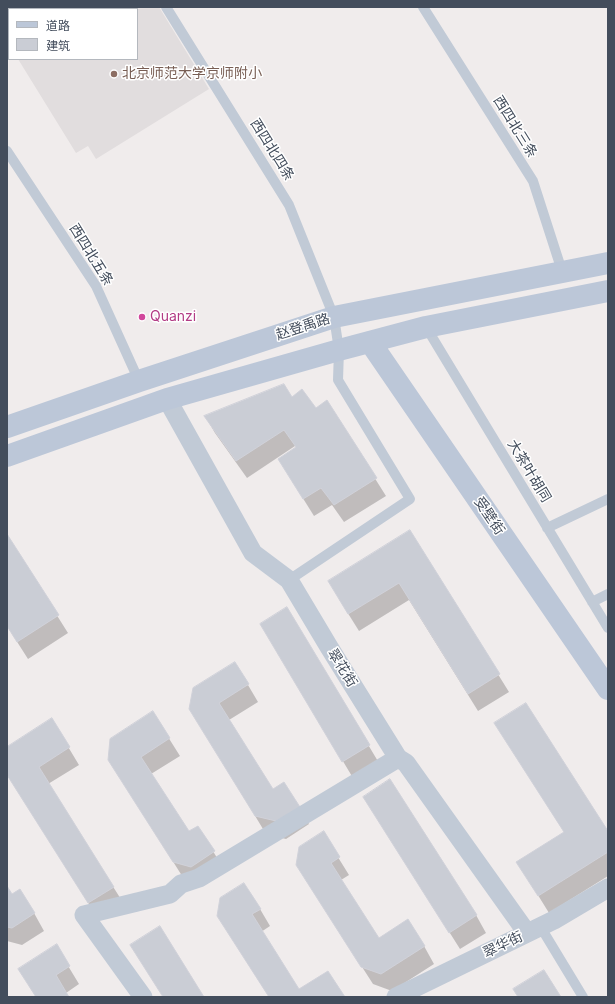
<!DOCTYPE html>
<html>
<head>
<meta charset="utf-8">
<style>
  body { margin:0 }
  #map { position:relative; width:615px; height:1004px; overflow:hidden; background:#f0ecec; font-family:Inter,"Noto Sans SC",sans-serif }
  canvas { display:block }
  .frame { position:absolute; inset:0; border:8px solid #434d5c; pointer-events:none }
  .legend { position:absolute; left:8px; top:8px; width:130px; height:52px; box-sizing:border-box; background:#fff; border:1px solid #b4b8be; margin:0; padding:5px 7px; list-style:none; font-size:12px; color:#434d5c }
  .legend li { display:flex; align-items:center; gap:8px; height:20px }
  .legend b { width:20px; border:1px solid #b4b8be }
</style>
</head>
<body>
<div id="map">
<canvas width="615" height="1004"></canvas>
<div class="frame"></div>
<ul class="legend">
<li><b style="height:5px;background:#bcc7d8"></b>道路</li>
<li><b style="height:11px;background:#cacdd5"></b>建筑</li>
</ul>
</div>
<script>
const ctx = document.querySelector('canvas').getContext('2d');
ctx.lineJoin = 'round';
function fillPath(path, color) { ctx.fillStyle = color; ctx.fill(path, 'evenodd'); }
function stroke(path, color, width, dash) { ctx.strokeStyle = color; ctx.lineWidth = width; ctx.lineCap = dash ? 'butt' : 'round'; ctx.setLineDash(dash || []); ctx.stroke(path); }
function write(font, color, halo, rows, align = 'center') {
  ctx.font = font + ' Inter,"Noto Sans SC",sans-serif'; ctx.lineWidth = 3; ctx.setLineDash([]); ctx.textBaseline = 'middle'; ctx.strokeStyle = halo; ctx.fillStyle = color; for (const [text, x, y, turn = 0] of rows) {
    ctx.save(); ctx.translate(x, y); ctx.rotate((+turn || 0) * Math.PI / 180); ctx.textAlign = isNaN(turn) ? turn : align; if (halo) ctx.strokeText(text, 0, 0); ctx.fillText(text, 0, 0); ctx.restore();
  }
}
fillPath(new Path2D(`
  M82 7H159L209 89 96 159 88 146 76 153 18 59H137V9H79Z`), '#e1ddde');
fillPath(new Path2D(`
  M292 399 315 409 327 402 386 496 344 522 332 505 314 516 289 476 297 448 295 446 247 478 215 433 205 416Z
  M409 531 509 692 478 711 409 600 359 631 339 599Z
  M7 536 68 633 28 659 7 626Z
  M287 609 379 763 353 778 271 641Z
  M248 685 258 702 229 720 272 791 299 807 309 824 286 839 266 834 190 708Z
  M153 713 180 756 151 774 189 833 198 827 224 869 184 879 109 760Z
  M52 720 79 765 48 784 124 904 99 920 7 774V753Z
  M506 740 608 833V876L549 913 528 879 564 832Z
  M364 797 476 915 486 933 460 949Z
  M323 833 349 875 341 880 379 939 424 946 434 964 392 991 373 984 308 883Z
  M7 888 12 895 34 913 44 931 22 945 7 941Z
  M260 909 270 926 261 932 299 991 344 997H269L218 916Z
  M56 946 79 984 66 993 68 997H36L29 986Z`), '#0003');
const building = new Path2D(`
  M284 384 292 397 302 389 316 408 327 400 377 478 334 505 321 488 303 499 278 459 296 447 284 430 236 461 204 416Z
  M410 530 500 674 468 694 399 583 348 614 328 581Z
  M7 534 59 615 17 642 7 626Z
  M287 607 370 745 342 762 260 624Z
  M235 662 249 684 219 703 273 789 284 782 300 807 276 821 255 816 189 709 193 688Z
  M526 703 608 831V852L538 896 516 862 564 832 494 723Z
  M153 711 170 738 141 757 189 831 198 826 215 851 191 867 173 862 108 760 110 739Z
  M52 718 70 747 39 767 114 887 88 903 7 775V747Z
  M390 779 477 915 449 933 363 797Z
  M324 831 340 857 331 863 379 938 408 919 425 946 381 974 361 967 296 865 299 847Z
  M244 883 261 909 252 914 299 989 328 971 345 997H269L217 916 220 898Z
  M7 886 12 894 20 889 35 913 12 928 7 927Z
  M160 926 204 997H163L130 945Z
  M57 944 70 966 56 975 69 997H36L18 969Z
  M544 970 561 997H518L513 989Z`);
fillPath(building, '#cacdd5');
stroke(building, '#d0d1d9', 1);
stroke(new Path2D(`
  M166 7 289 205 334 317 339 350 338 380 410 499 289 580
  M423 7 533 181 562 271
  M7 151 96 286 139 381
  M426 327 608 628
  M547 528 608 499
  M592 602 608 594
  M540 926 583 997`), '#c1cad6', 10);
stroke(new Path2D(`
  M167 399 253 553 289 580 329 647 398 758 406 763 527 933
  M143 997 84 915 170 894 181 884 199 878 398 758
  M396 997 554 920 608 888`), '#c1cad6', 19);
stroke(new Path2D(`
  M370 342 608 689
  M7 427 139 381 334 317 608 263
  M7 456 167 399 339 350 426 327 608 291`), '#bcc7d8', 22);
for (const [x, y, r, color] of [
  [114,74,4,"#8d6e63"],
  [142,317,4,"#d1479c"]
]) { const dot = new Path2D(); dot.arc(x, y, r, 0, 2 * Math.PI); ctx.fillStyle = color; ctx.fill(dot); stroke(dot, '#fff', 1.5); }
write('14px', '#785e54', '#fff', [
  ["北京师范大学京师附小",122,74]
], 'left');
write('14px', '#434d5c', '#fff', [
  ["西四北三条",515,127,58],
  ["西四北四条",272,150,58],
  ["西四北五条",91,255,58],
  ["赵登禹路",303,327,-18],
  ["大茶叶胡同",529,471,59],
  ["受壁街",489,516,56],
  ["翠花街",342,668,58],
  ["翠华街",503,945,-26]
]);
write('14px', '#b23c85', '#fff', [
  ["Quanzi",150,317]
], 'left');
</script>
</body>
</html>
